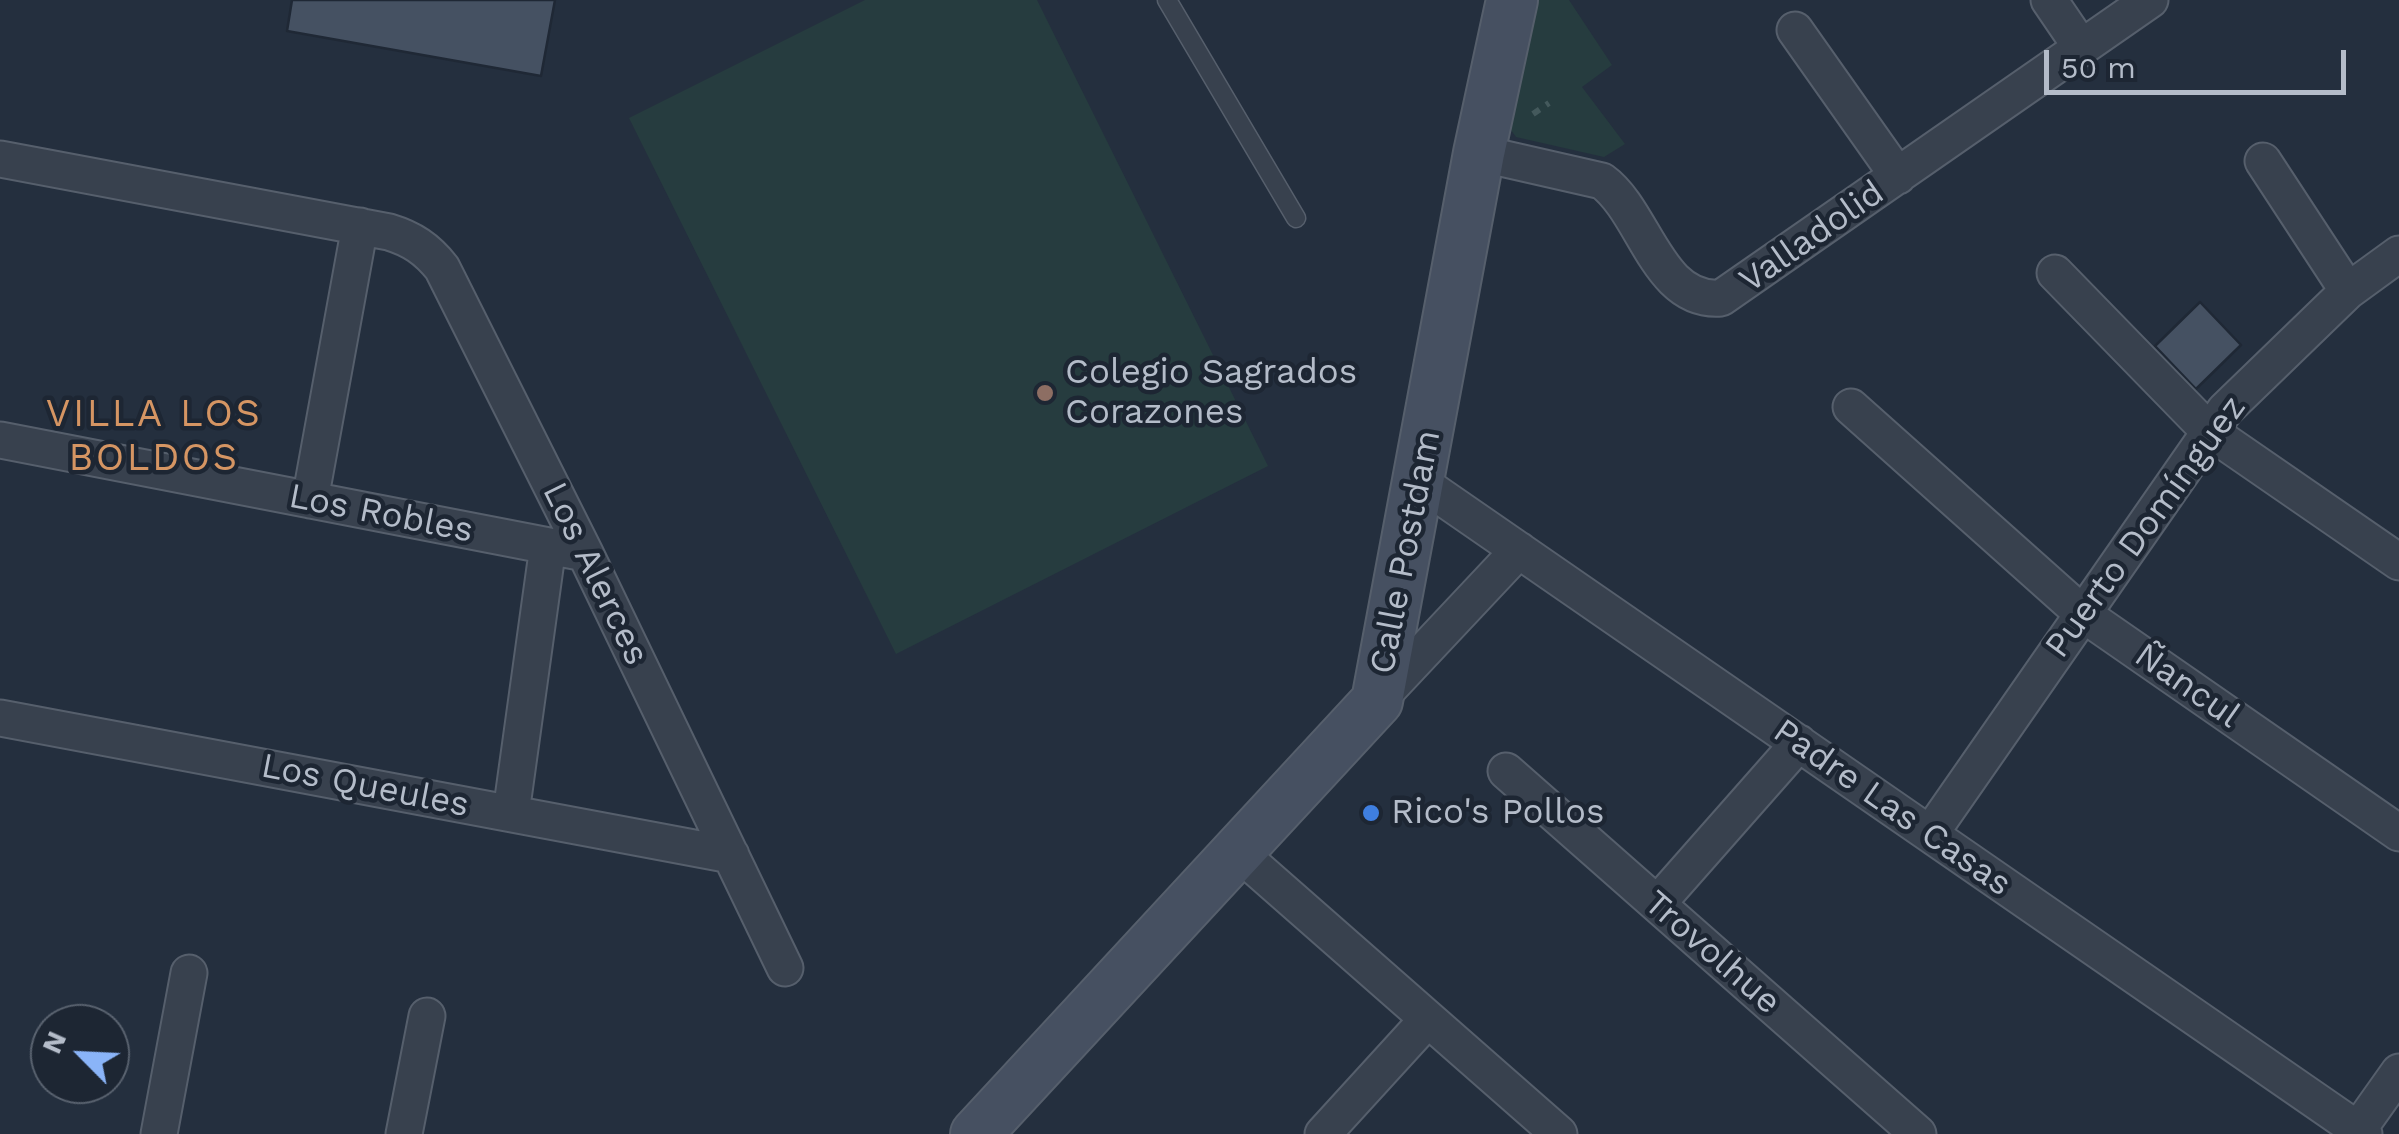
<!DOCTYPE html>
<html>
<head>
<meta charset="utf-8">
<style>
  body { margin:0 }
  #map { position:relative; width:2399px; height:1134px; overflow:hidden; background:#242f3e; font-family:"Work Sans",sans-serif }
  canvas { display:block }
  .north { position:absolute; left:30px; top:1004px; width:100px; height:100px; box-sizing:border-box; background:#1d2633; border:2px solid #59626f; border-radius:50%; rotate:294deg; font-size:28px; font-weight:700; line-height:40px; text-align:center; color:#b4bcc9 }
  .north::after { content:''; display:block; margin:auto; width:35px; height:45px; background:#8ab4f8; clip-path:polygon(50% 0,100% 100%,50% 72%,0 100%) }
  .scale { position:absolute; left:2044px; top:50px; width:302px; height:45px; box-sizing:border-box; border:5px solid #b4bcc9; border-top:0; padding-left:12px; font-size:30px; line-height:35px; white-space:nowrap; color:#b4bcc9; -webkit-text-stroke:8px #1d2633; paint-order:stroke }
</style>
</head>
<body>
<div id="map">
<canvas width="2399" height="1134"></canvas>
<div class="north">N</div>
<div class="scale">50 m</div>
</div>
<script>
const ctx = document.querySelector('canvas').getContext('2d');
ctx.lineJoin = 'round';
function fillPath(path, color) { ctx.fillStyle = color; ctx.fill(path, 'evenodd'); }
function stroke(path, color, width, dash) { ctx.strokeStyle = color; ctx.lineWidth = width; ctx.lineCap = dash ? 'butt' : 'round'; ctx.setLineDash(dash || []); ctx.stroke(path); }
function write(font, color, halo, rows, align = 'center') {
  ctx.font = font + ' "Work Sans",sans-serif'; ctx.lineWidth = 9; ctx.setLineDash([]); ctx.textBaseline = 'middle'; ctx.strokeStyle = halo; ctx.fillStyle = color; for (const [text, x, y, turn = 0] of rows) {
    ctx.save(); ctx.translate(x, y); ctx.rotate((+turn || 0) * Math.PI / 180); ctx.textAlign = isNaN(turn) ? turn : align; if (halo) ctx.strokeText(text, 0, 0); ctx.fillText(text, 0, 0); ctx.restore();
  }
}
fillPath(new Path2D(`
  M865 0H1037L1268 466 896 654 629 118Z
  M1536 0H1569L1612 65 1582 87 1625 144 1604 157 1516 137 1511 130Z`), '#263c3f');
const building = new Path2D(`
  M292 0H555L541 76 287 31Z
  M2200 302 2241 345 2196 389 2155 346Z`);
fillPath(building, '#455162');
stroke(building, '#1f2835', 2.5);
const lane = new Path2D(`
  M1167 0 1296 218`);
const street = new Path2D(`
  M2049 0 2081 47
  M1795 30 1898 176
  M1479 153 1602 181C1645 212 1657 303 1721 298L2150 0
  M0 159 389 232C412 239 427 249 442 268L585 553 785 968
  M2263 161 2348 291
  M2055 273 2209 431 2399 562
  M1851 407 2083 614 2399 833
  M0 440 585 553
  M1420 482 2364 1134
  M310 500 360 226
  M1378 700 1519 550
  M0 718 731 855
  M1506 771 1918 1134
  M511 813 548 546
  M1930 834 2225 410 2348 291 2399 254
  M1238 852 1559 1134
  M1657 904 1799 743
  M159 1134 189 973
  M404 1134 427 1016
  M1323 1134 1428 1019
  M2355 1134 2399 1072`);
const secondary = new Path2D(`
  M976 1134 1377 701 1479 153 1512 0`);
stroke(lane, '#565f6c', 21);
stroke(street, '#565f6c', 39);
stroke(secondary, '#565f6c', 54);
stroke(new Path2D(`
  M1533 114 1549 103`), '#44595c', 6, [8, 8]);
stroke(lane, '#38414e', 18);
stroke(street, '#38414e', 35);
stroke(secondary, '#465061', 50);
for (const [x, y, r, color] of [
  [1045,393,10,"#8d6e63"],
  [1371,813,10,"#3f7fe0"]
]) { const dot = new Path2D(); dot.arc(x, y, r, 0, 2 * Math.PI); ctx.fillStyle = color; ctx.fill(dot); stroke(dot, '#1d2633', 4); }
write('35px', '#b4bcc9', '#1d2633', [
  ["Valladolid",1812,237,-35],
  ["Los Robles",381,514,11],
  ["Puerto Domínguez",2146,527,-54],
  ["Calle Postdam",1406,552,-79],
  ["Los Alerces",595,574,64],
  ["Ñancul",2187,686,35],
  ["Los Queules",365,786,11],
  ["Padre Las Casas",1892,808,35],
  ["Trovolhue",1712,953,41]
]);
write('35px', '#b4bcc9', '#1d2633', [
  ["Colegio Sagrados",1065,373],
  ["Corazones",1065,413],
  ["Rico's Pollos",1391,813]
], 'left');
ctx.letterSpacing = '2.5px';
write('38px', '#d59563', '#1d2633', [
  ["VILLA LOS",154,415],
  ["BOLDOS",154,459]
]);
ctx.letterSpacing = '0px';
</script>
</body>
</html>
